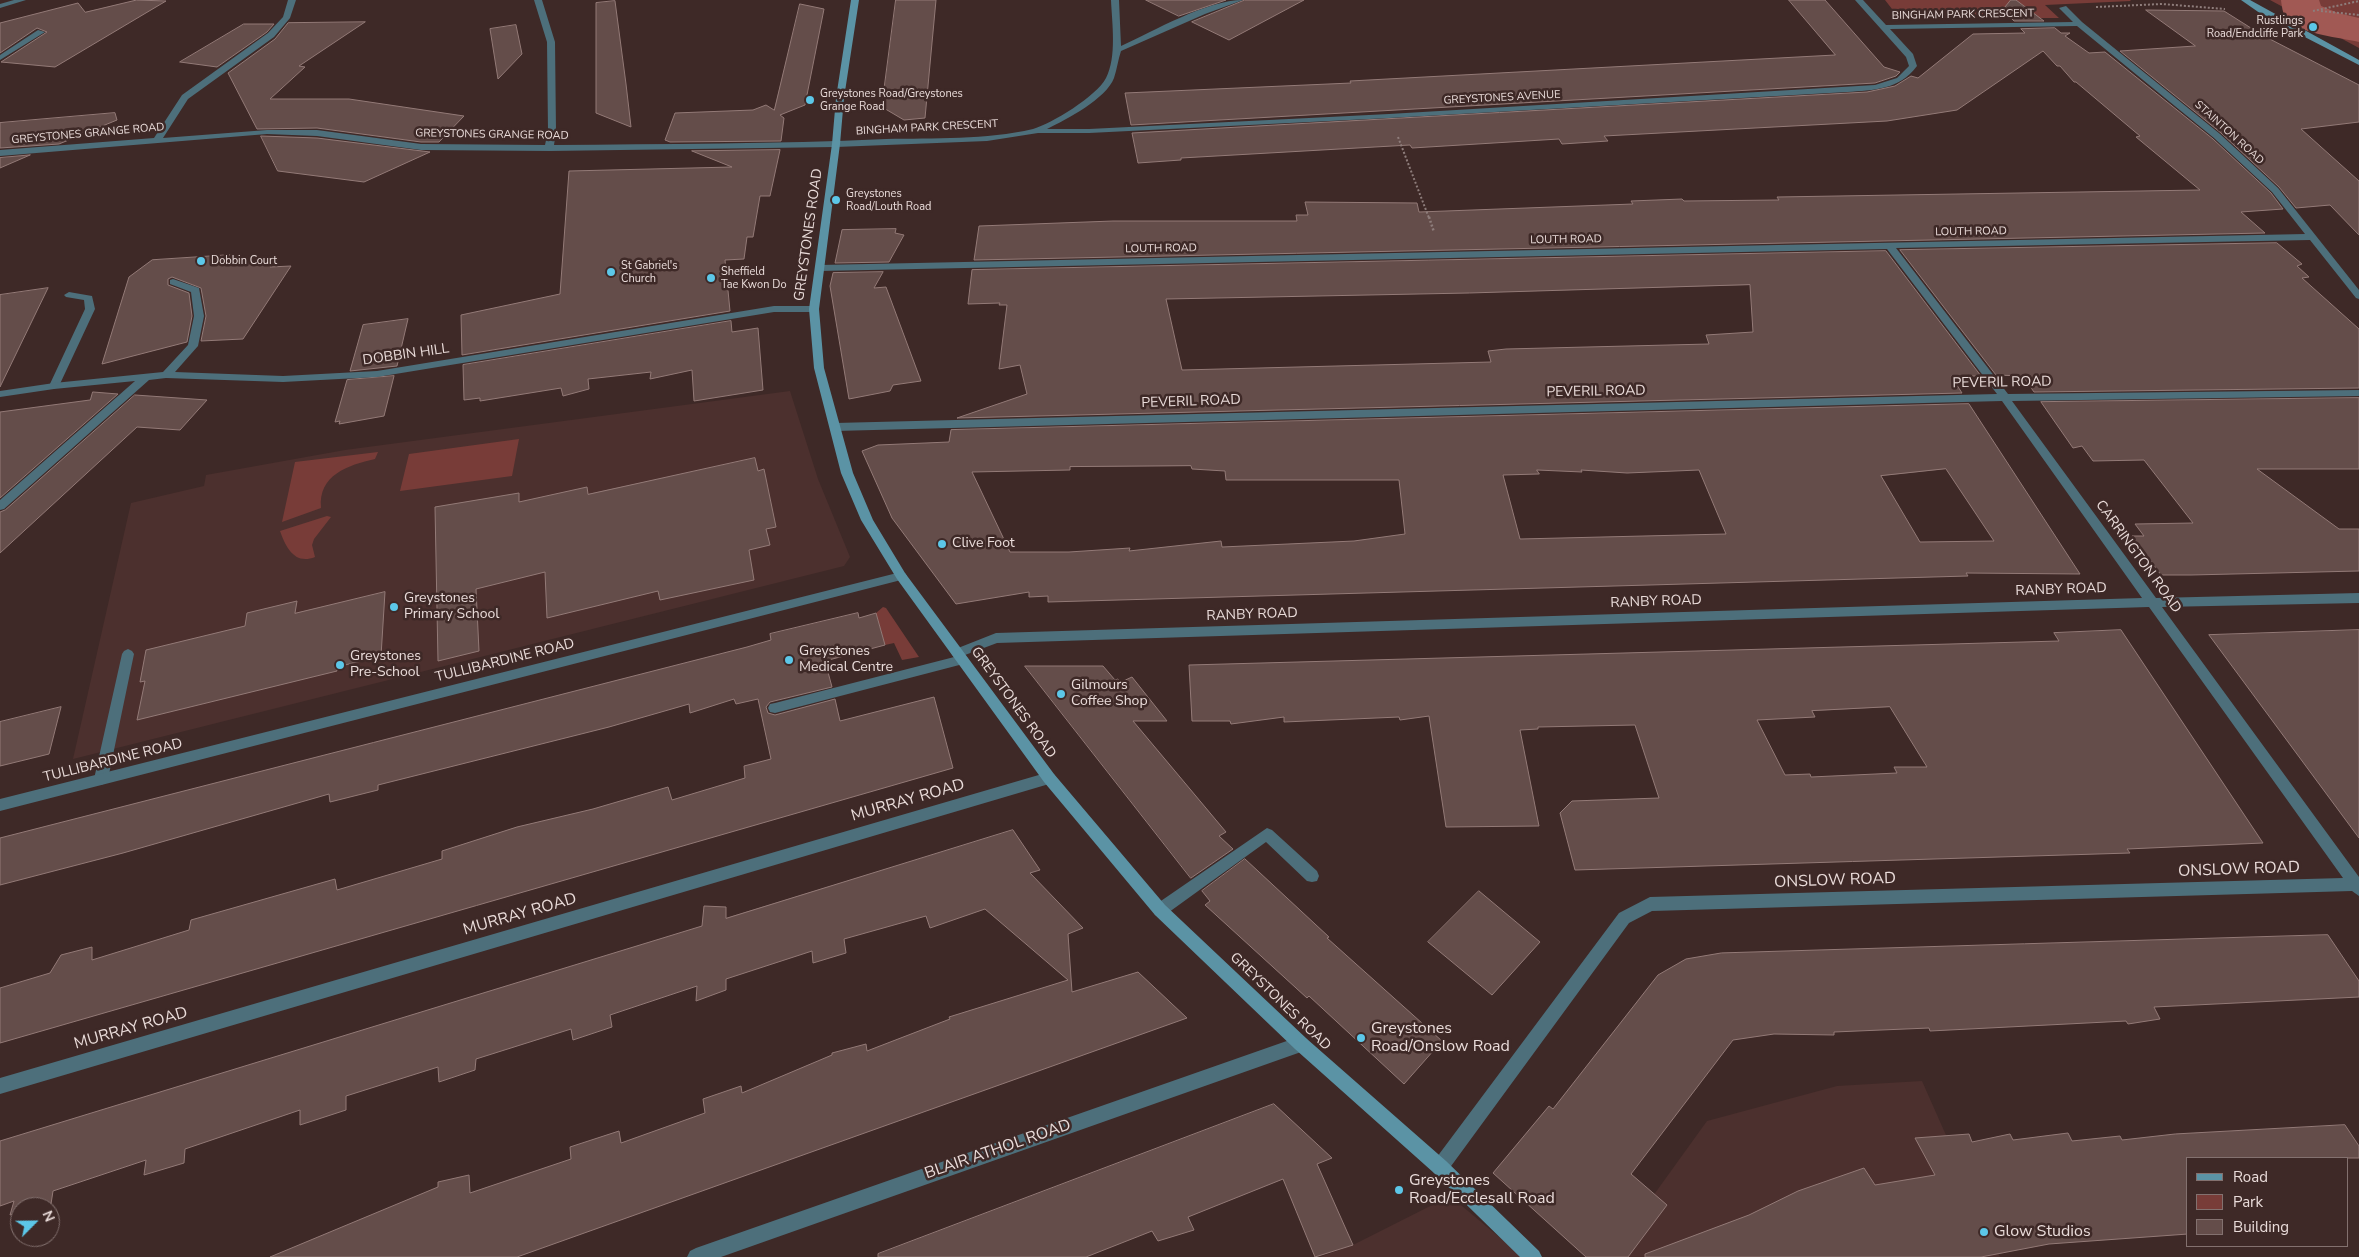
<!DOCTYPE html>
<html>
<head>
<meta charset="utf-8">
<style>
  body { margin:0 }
  #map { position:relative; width:2359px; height:1257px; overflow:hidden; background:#3e2927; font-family:"Nunito Sans",sans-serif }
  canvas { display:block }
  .legend { position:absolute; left:2186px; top:1157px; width:162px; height:90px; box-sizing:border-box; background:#3e2927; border:1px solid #83716f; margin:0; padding:6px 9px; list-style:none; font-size:15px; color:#eadcda }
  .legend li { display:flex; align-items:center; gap:10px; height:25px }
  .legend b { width:25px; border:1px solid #83716f }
  .north { position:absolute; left:10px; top:1197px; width:50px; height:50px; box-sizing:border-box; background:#3e2927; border:1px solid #83716f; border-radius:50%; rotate:67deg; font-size:14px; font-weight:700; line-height:20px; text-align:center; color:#eadcda }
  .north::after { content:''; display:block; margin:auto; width:18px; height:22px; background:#5cc7e8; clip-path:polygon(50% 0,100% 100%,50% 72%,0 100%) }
</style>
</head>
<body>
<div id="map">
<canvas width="2359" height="1257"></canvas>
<ul class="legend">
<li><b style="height:6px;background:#5b93a5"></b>Road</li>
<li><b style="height:14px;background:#783c38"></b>Park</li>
<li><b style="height:14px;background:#644d4a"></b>Building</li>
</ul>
<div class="north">N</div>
</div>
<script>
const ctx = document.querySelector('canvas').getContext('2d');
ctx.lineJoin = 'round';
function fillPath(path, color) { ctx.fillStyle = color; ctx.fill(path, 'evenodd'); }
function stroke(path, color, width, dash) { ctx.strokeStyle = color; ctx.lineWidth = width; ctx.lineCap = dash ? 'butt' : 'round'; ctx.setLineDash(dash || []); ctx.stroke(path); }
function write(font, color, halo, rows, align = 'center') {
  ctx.font = font + ' "Nunito Sans",sans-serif'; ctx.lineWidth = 5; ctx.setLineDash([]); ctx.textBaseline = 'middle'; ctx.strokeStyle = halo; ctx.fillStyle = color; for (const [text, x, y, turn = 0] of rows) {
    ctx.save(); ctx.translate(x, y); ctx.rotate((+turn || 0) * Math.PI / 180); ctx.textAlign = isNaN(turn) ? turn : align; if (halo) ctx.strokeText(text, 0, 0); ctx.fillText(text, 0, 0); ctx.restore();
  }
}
fillPath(new Path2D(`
  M790 391 818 479 850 557 844 566 73 759 131 503 204 486 206 475 345 450Z
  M1922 1081 2000 1257H1609L1707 1121 1837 1086Z
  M1450 1196 1523 1257H1320L1353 1245Z`), '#4c302e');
fillPath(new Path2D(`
  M1885 0H2130L2131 1 2045 5 2059 18H1899Z
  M2270 0H2359V48Z
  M519 439 512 476 400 491 409 454Z
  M378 452 375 459C348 465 318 475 321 508L282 522 295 462Z
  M327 516 331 517 314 539 312 545 315 557C295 565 286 548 280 531Z
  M883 607 886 608 919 657 902 660 894 643 885 645 876 613Z`), '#783c38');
fillPath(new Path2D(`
  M2281 0H2319L2321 6 2338 13 2359 18V42C2337 37 2308 35 2290 22 2283 17 2282 8 2281 0Z`), '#a15954');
const building = new Path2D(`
  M137 0 166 1 55 67 1 62 47 32 37 28 0 53V23L78 3 85 12Z
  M896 0H936L925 118 904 120 882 107Z
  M1146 0H1226L1179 16Z
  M1245 0H1304L1229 40 1192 22Z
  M1789 0H1825L1884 67 1900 72 1896 76 1875 83 1131 125 1125 93 1351 83 1350 81 1835 55Z
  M2011 0H2016L2044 21H2014L2003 10Z
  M615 1 626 84 631 127 596 113V3Z
  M800 4 824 9 805 105 780 115 784 118 781 141 670 142 665 140 675 113 753 110 766 105 774 110Z
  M2146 10 2224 11 2262 35 2359 85V122L2301 129 2359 181V235L2330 205 2296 208 2279 187 2221 133 2120 51 2195 46Z
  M365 22 299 66 305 67 270 99H349L464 116 439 142H421L317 128 257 129 228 73 275 39 288 23Z
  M244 24H274L267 32 217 67 180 62Z
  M516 25 522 54 498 79 490 29Z
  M2055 28 2061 33H2070L2065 36 2089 53 2105 52 2213 139 2271 193 2283 209 2241 212 2265 233 974 260 979 226 1113 221H1297L1296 215H1308L1305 202 1417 203 1419 212 1633 204 1631 201 1682 199 1684 201 1779 200 1777 197 2200 190 2136 137 2140 136 2076 82H2074L2060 66H2057L2043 51 1957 110 1887 121 1604 136 1608 141 1562 144 1559 139 1412 148 1410 145 1181 158V160L1138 163 1132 133 1867 92 1895 86 1911 76 1918 78 1973 34 2025 33 2021 29Z
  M115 113 117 120 59 144 0 148V123Z
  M261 136 317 138 430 152 364 182 278 171Z
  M780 150 770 196H760L753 237H747L744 259 725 260 730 311 462 355 461 315 560 294 569 171 732 167 692 151Z
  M30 155 0 168V158Z
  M896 229 895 233 904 235 889 262 835 263 842 230Z
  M2277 243 2302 264 2297 266 2309 277 2302 278 2359 329V388L2034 392 2023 376 1996 375 1900 250Z
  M1886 251 1981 376H1951L1962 393 957 418 1027 394 1020 365 999 369 1007 305H999L1000 303 968 304 972 270ZM1750 285 1753 332 1706 335 1709 344 1506 349 1488 351 1491 362 1182 370 1166 299 1469 293Z
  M230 255 227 259H252L249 263 272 262 270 267 291 266 243 339 201 341 206 316 201 288 172 277 168 279V285L189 293 192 316 187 342 102 364 129 277 152 260Z
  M883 272 874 288 886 287 921 381 893 385 890 391 849 399 830 286 833 273Z
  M48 288 0 387V295Z
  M408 319 397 366 350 371 363 325Z
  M731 321 732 332 758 328 763 390 694 401 692 370 650 379 651 372 588 379 589 389 563 396 561 388 480 401V398L464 400 463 365Z
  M394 376 384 416 339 424 340 421 335 422 347 380Z
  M93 392 118 394 0 498V412L90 400Z
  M135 395 207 400 180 430 137 427 0 553V512L5 510Z
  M2359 398V469H2257L2339 529H2359V571L2191 575H2161L2132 536H2144L2135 524 2193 523 2144 460 2093 461 2082 446 2073 448 2041 402Z
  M1969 404 2080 574 1966 573 1968 576 1048 602V596L1029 597V592L956 604 892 518 862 451 878 445 949 442 951 430ZM1191 466 1192 469 1225 471 1226 480H1399L1405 534 1354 541 1222 547 1221 541 1129 551 1130 548 1069 552H1010L972 472 1070 470V467ZM1946 469 1994 541 1920 542 1881 476ZM1537 470 1582 472 1581 470 1627 473 1699 470 1726 534 1520 539 1503 475 1539 474Z
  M755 458 758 471 764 469 776 527 766 529 770 545 749 550 754 580 660 600 658 591 547 618 545 572 476 589 479 651 438 661 435 507 519 493V502L587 487 588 494Z
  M385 592 381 656 337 667V671L137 720 145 681 140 682 146 650 245 626 247 613 297 601 295 613Z
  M858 613 859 618 876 613 885 645 825 661 832 687 770 702 766 707 768 713 775 715 835 699 840 721 934 697 953 768 0 1043V988L50 973 61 955 92 947V960L189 930 191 920 335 879 337 890 442 859V851L517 827 593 809 668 787 672 800 745 778 744 766 771 759 758 699 736 704 734 699 690 713 689 704 609 727 378 785V790L330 802 329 794 123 853 0 885V838L747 647 771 640 770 634Z
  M2121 630 2263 843 2127 849 2130 853 1575 870 1560 813 1572 801 1659 798 1635 725 1538 727V729L1520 730 1539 826 1446 827 1429 716 1400 720 1399 717 1284 722V717L1231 724 1230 721H1192L1189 665 2059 641 2054 633ZM1890 707 1927 767H1894L1897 773 1811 777 1810 774 1785 775 1757 720 1815 717 1812 711Z
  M2359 630V838L2209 635Z
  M1025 666H1103L1115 680 1118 679 1121 682 1132 677 1167 721H1133L1226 832 1219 836 1233 849 1191 878Z
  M61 707 49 754 0 766V722Z
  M1013 830 1040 870 1030 873 1083 928 1068 934 1072 992 1138 972 1187 1018 517 1257H270L438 1187V1182L469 1175 470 1193 571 1159 570 1147 619 1131 621 1143 705 1113 703 1099 741 1086 742 1093 832 1055V1053L866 1044 867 1051 950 1019 949 1017 1068 980 985 909 930 928 926 916 844 939 846 953 813 963 812 951 726 979V990L696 1001 697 986 610 1015 612 1027 573 1040 571 1029 476 1059 475 1070 439 1082 438 1067 346 1096V1110L300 1125V1110L185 1149 184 1163 144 1175 146 1160 53 1191 51 1204 40 1207H20V1212L10 1215 14 1201 0 1206V1141L702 926 704 906 726 907V918Z
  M1245 859 1329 937 1327 938 1442 1041 1404 1084 1309 996 1307 998 1205 905 1210 901 1202 891Z
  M1479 891 1540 942 1492 995 1428 942Z
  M2328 935 2359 981V997L2154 1007 2160 1019 2128 1024 2126 1021 1930 1031 1929 1028 1834 1032V1035L1774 1034 1733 1040 1631 1174 1667 1205 1628 1257H1586L1493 1173 1549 1106 1553 1109 1658 975 1686 959 1721 953Z
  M1274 1104 1332 1158 1317 1164 1353 1245 1315 1257 1283 1179 1188 1217 1194 1230 1158 1241 1152 1231 1086 1257H878V1254Z
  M2345 1125 2359 1146V1158H2188V1234L2049 1244 1981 1257H1645V1254L1749 1215 1798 1191 1864 1168 1875 1185 1935 1175 1915 1138 1969 1134 1972 1142 2010 1134 2013 1140 2068 1133 2072 1141 2120 1136 2122 1140 2175 1134Z`);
fillPath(building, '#644d4a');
stroke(building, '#937a77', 1);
stroke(new Path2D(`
  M2096 7 2162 4 2225 9
  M2313 11 2359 1
  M2321 11 2359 15
  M1398 137 1429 218`), '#8e7d7b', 2, [2, 2]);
stroke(new Path2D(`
  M1429 217 1434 232`), '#8e7d7b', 2.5, [2, 2]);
fillPath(new Path2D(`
  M69 292 92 296 95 309 59 386 54 389 49 386 85 309 84 300 66 297 64 295Z
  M128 649 132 651 134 654 108 779 106 783 101 785 96 783 94 779 122 654 124 651Z
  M962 655 967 657 968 660 967 663 775 713 770 712 768 708 770 704 775 703Z
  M1267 828 1272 830 1317 871 1319 876 1317 881 1312 882 1307 881 1266 842 1165 915 1160 917 1155 915 1153 910 1155 905Z`), '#4d6f7b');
fillPath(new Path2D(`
  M14 0H26L0 8V4Z
  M288 0H296L290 18 274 37 188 99 163 138 267 130H317L421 144 545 145 548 131 547 42 534 0H542L555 42 556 131 554 145C664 144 775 144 886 139 934 138 986 140 1033 129 1051 124 1097 96 1106 78 1117 57 1112 23 1111 0H1119L1121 46C1154 31 1207 0 1243 0L1205 14 1121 51C1118 60 1117 69 1114 78 1106 99 1067 119 1047 129H1089L1389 114 1875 85 1897 78 1909 66 1906 57 1855 0H1863L1886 25 2073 22 2059 8 2066 6 2082 22 2220 134 2278 188 2359 290V299L2356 298 2310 240 1896 248 2008 394 2359 390V396L2012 401 2156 598 2359 593V603L2162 607 2359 877V896L2352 891 1652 911 1629 923 1446 1173 1440 1176 1434 1173 1431 1167 1434 1161 1619 913 1650 897 2343 878 2149 607 997 643 957 658 953 656 951 653 953 650 996 633 2142 598 2002 401 835 431 830 427 835 423 1997 394 1887 249 820 271 815 268 820 265 2305 234 2272 192 2214 138 2077 26 1890 29 1913 54 1917 66C1899 90 1874 90 1847 92L1389 118 1089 133H1038L987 141 836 147 549 151 421 150 317 136 267 134 0 156V150L154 138 182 95 268 33 283 17Z
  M38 30 45 32 0 60V55Z
  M173 279 199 288 204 316 198 346 175 372 283 376 377 371 774 306H814L819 309 814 312H774L377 377 283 382 166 378 149 380 4 509 0 510V500L135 381 54 389 0 397V391L54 383 163 372 188 345 194 316 191 292 170 284V280Z
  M901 572 905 573 907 576 905 579 0 811V799Z
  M1049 772 1054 774 1056 778 1054 782 1049 784 0 1094V1078Z
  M1301 1036 1307 1039 1309 1044 1307 1049 1301 1052 721 1257H687L690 1251 696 1248Z`), '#4d6f7b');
fillPath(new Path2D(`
  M851 0H859L844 98 840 144 819 309 824 368 853 473 873 520 905 573 1054 774 1165 905 1307 1039 1446 1161 1539 1251 1542 1257H1520L1434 1173 1295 1049 1155 915 1044 782 897 579 861 520 841 473 814 368 809 309 832 144 836 98Z
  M2241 0H2250L2359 60V65L2264 16Z`), '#5b93a5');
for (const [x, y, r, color] of [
  [2313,27,5,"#5cc7e8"],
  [810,100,5,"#5cc7e8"],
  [836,200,5,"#5cc7e8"],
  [201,261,5,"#5cc7e8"],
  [611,272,5,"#5cc7e8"],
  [711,278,5,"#5cc7e8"],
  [942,544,5,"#5cc7e8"],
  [394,607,5,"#5cc7e8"],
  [789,660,5,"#5cc7e8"],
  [340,665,5,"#5cc7e8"],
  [1061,694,5,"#5cc7e8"],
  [1361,1038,5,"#5cc7e8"],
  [1399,1190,5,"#5cc7e8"],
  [1984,1232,5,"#5cc7e8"]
]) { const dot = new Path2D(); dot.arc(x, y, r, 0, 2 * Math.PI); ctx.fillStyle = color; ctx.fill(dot); stroke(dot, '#3e2927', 2); }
write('11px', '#eadcda', '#3e2927', [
  ["BINGHAM PARK CRESCENT",1963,15,-1],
  ["GREYSTONES AVENUE",1502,98,-3],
  ["BINGHAM PARK CRESCENT",927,128,-3],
  ["STAINTON ROAD",2229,133,42],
  ["GREYSTONES GRANGE ROAD",88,134,-5],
  ["GREYSTONES GRANGE ROAD",492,135,1],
  ["LOUTH ROAD",1971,232,-1],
  ["LOUTH ROAD",1566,240,-1],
  ["LOUTH ROAD",1161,249,-1]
]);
write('11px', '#eadcda', '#3e2927', [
  ["Rustlings",2303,21,"right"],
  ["Road/Endcliffe Park",2303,34,"right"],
  ["Greystones Road/Greystones",820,94],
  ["Grange Road",820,107],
  ["Greystones",846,194],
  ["Road/Louth Road",846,207],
  ["Dobbin Court",211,261],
  ["St Gabriel's",621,266],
  ["Church",621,279],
  ["Sheffield",721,272],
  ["Tae Kwon Do",721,285]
], 'left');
write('14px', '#eadcda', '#3e2927', [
  ["GREYSTONES ROAD",809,235,-82],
  ["DOBBIN HILL",406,355,-8],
  ["PEVERIL ROAD",2002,383,-1],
  ["PEVERIL ROAD",1596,392,-1],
  ["PEVERIL ROAD",1191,402,-2],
  ["CARRINGTON ROAD",2138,557,54],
  ["RANBY ROAD",2061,590,-2],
  ["RANBY ROAD",1656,602,-2],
  ["RANBY ROAD",1252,615,-2],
  ["TULLIBARDINE ROAD",505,661,-14],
  ["GREYSTONES ROAD",1013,703,54],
  ["TULLIBARDINE ROAD",113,761,-14],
  ["GREYSTONES ROAD",1280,1002,44]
]);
write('14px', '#eadcda', '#3e2927', [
  ["Clive Foot",952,544],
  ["Greystones",404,599],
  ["Primary School",404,615],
  ["Greystones",799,652],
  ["Medical Centre",799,668],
  ["Greystones",350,657],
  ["Pre-School",350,673],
  ["Gilmours",1071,686],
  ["Coffee Shop",1071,702]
], 'left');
write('16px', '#eadcda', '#3e2927', [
  ["MURRAY ROAD",908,801,-16],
  ["ONSLOW ROAD",2239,870,-2],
  ["ONSLOW ROAD",1835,881,-2],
  ["MURRAY ROAD",520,915,-16],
  ["MURRAY ROAD",131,1029,-16],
  ["BLAIR ATHOL ROAD",998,1150,-19]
]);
write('16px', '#eadcda', '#3e2927', [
  ["Greystones",1371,1029],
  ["Road/Onslow Road",1371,1047],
  ["Greystones",1409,1181],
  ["Road/Ecclesall Road",1409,1199],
  ["Glow Studios",1994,1232]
], 'left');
</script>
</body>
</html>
